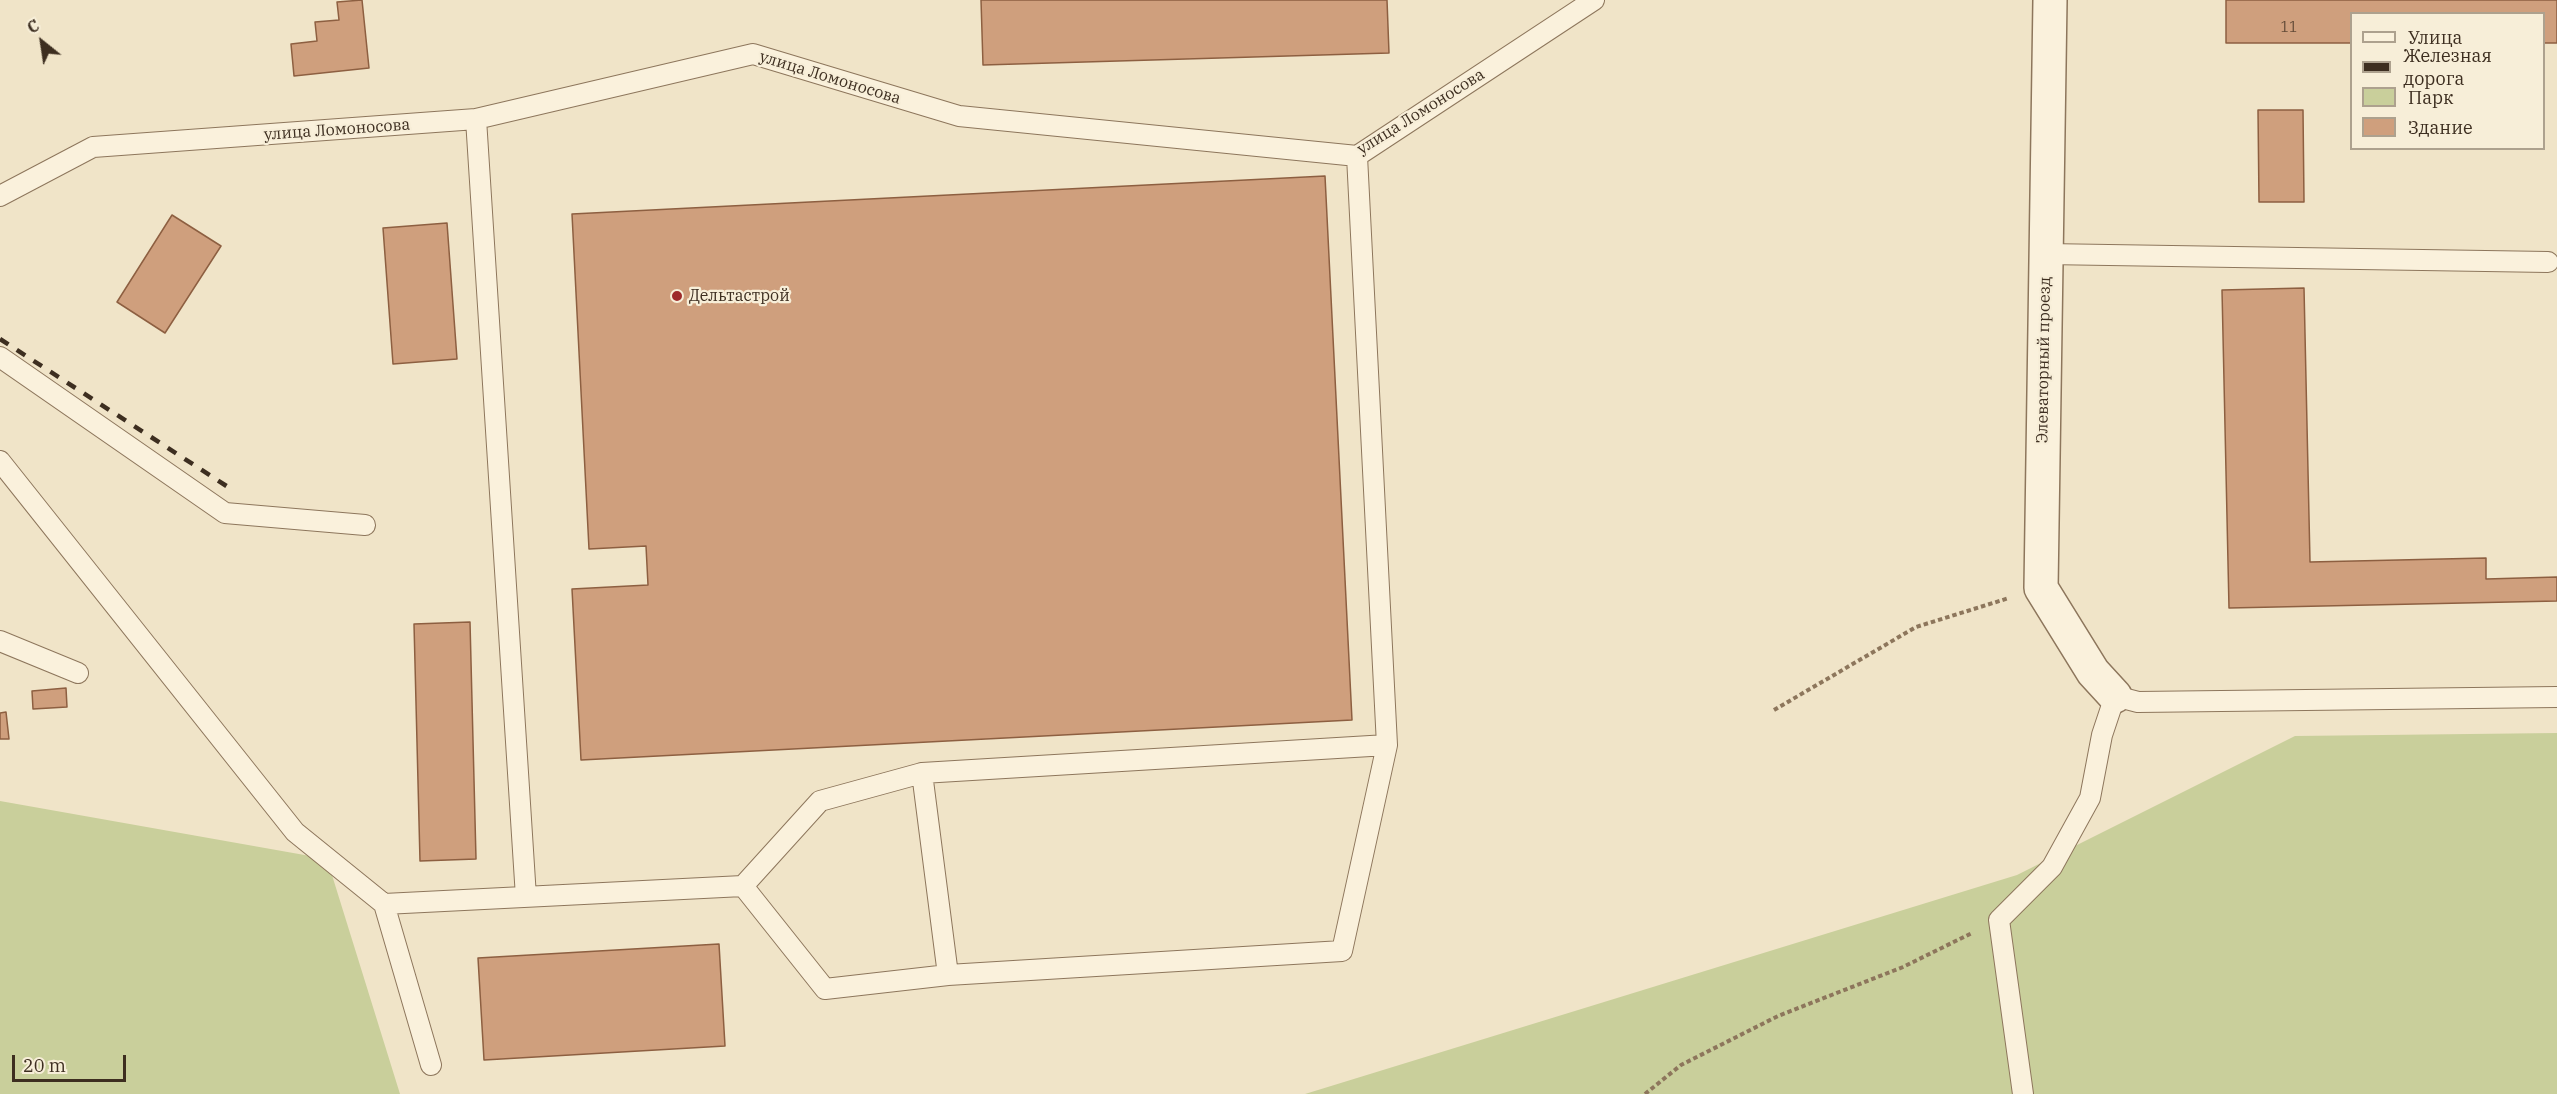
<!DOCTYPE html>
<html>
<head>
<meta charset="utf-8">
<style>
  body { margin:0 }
  #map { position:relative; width:2557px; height:1094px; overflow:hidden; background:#f0e4c8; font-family:"IBM Plex Serif",serif }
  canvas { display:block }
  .legend { position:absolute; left:2350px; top:12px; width:195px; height:138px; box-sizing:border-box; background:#f7eed8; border:2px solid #ada18e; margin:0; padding:8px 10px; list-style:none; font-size:18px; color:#3d2e20 }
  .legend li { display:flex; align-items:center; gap:12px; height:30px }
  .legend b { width:30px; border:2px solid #ada18e }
  .north { position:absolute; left:12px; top:12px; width:60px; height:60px; -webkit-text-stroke:4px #f7eed8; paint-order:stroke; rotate:330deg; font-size:16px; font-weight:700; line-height:24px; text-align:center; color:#3d2e20 }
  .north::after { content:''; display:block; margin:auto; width:21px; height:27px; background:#3d2e20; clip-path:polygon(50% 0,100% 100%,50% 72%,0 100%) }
  .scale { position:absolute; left:12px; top:1055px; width:114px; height:27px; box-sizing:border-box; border:3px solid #3d2e20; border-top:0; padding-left:8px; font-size:18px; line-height:21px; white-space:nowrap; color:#3d2e20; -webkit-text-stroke:4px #f7eed8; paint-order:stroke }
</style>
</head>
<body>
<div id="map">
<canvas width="2557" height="1094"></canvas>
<ul class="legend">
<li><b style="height:8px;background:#faf1dc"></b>Улица</li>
<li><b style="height:8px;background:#3d2e20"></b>Железная дорога</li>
<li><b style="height:16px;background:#c9cf9b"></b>Парк</li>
<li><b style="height:16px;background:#cf9f7d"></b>Здание</li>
</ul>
<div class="north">С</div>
<div class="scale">20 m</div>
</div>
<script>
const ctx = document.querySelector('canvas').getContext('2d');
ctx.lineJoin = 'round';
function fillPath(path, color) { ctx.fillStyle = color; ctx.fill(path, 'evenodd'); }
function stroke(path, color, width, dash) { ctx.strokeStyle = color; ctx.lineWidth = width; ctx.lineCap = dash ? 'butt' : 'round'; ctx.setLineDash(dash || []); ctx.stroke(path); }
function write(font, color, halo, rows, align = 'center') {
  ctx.font = font + ' "IBM Plex Serif",serif'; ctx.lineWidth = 4.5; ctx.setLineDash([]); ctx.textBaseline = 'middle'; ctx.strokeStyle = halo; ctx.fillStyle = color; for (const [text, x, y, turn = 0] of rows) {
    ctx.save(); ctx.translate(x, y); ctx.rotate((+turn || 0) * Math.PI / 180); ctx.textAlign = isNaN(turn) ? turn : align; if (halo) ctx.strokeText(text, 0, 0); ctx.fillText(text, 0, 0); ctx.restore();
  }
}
fillPath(new Path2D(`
  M2557 733V1094H1305L2017 875 2295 736Z
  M0 801 327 859 400 1094H0Z`), '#c9cf9b');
const building = new Path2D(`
  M362 0 369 68 294 76 291 44 317 41 315 22 339 20 337 2Z
  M981 0H1387L1389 53 983 65Z
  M2226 0H2557V43H2544V14H2352V43H2226Z
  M2258 110H2303L2304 202H2259Z
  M1325 176 1352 720 581 760 572 589 648 585 646 546 589 549 572 214Z
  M172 215 221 246 165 333 117 302Z
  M447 223 457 359 393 364 383 228Z
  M2304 288 2310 562 2486 558V579L2557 577V601L2229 608 2222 290Z
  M470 622 476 859 420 861 414 624Z
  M66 688 67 707 33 709 32 691Z
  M6 712 9 739H0V713Z
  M719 944 725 1046 484 1060 478 958Z`);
fillPath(building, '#cf9f7d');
stroke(building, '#8d5f41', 1.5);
const service = new Path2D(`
  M476 119 526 897
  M0 196 93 147 476 119 753 54 959 116 1357 156 1594 0
  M2046 254 2548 262
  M0 357 225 513 365 525
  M0 461 295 832 384 904 743 886 820 801 922 773 1387 745 1357 156
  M0 641 78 673
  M922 773 948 975
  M743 886 825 989 948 975 1342 951 1387 745
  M384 904 431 1065
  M2023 1094 1999 920 2052 867 2090 798 2102 735 2115 696 2138 702 2557 697`);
const minor = new Path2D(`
  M2050 0 2041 588 2093 672 2115 696`);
stroke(service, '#8d765c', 22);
stroke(minor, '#8d765c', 36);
stroke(new Path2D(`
  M1774 710 1916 627 2009 598
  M1645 1094 1681 1065 1778 1016 1903 967 1972 933`), '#8d765c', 4, [4.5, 3]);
stroke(service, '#faf1dc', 20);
stroke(minor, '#faf1dc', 33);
stroke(new Path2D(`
  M0 339 228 487`), '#3d2e20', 4.5, [10, 10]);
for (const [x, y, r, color] of [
  [677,296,6,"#9e2a2b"]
]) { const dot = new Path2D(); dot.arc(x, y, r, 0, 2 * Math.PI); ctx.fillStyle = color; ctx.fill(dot); stroke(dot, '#f7eed8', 2); }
write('14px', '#624a37', null, [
  ["11",2289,28]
]);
write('16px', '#3d2e20', '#f7eed8', [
  ["улица Ломоносова",830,78,17],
  ["улица Ломоносова",1421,112,-32],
  ["улица Ломоносова",337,130,-4],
  ["Элеваторный проезд",2044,360,-89]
]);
write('16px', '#3d2e20', '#f7eed8', [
  ["Дельтастрой",689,296]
], 'left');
</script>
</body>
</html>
